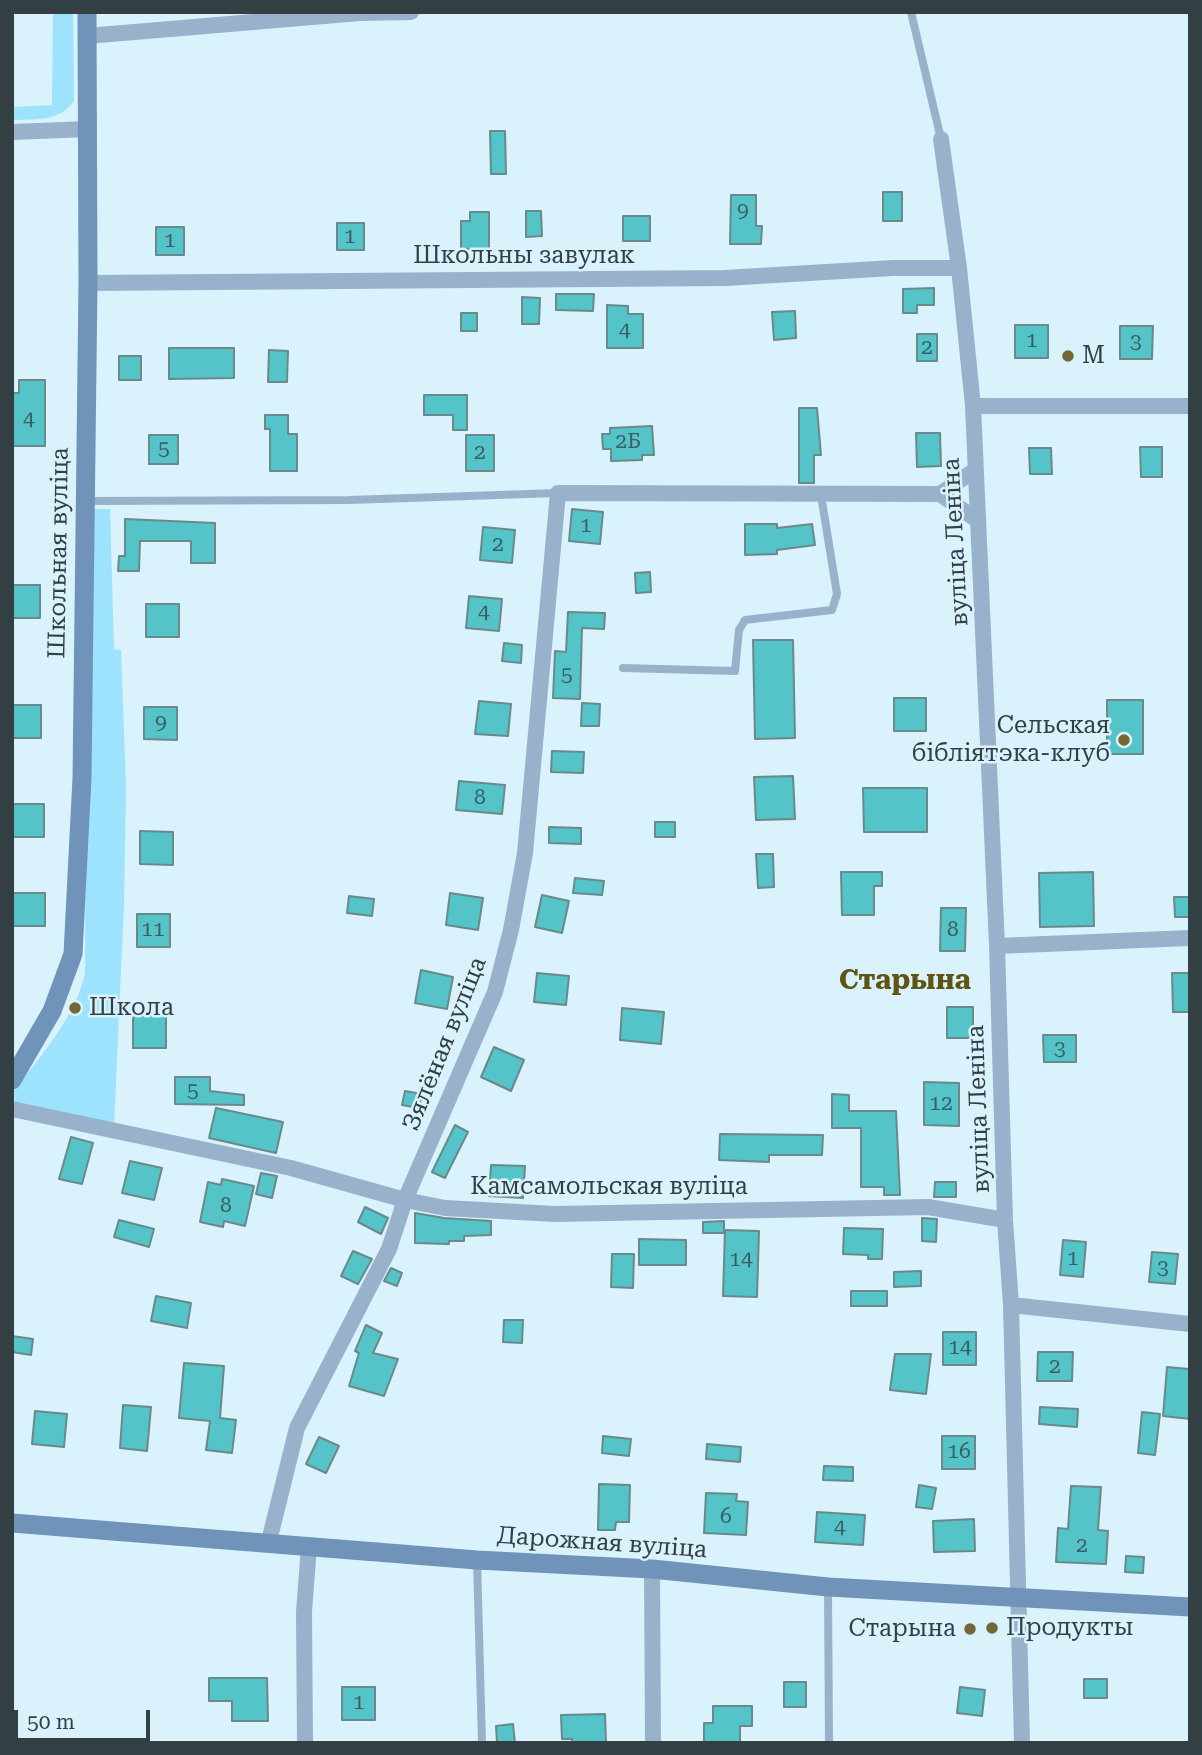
<!DOCTYPE html>
<html>
<head>
<meta charset="utf-8">
<style>
  body { margin:0 }
  #map { position:relative; width:1202px; height:1755px; overflow:hidden; background:#daf2fc; font-family:"Roboto Serif",serif }
  canvas { display:block }
  .frame { position:absolute; inset:0; border:14px solid #323f43; pointer-events:none }
  .scale { position:absolute; left:14px; top:1710px; width:136px; height:32px; box-sizing:border-box; border:4px solid #323f43; border-top:0; padding-left:9px; font-size:21px; line-height:24px; white-space:nowrap; color:#323f43; -webkit-text-stroke:5px #daf2fc; paint-order:stroke }
</style>
</head>
<body>
<div id="map">
<canvas width="1202" height="1755"></canvas>
<div class="frame"></div>
<div class="scale">50 m</div>
</div>
<script>
const ctx = document.querySelector('canvas').getContext('2d');
ctx.lineJoin = 'round';
function fillPath(path, color) { ctx.fillStyle = color; ctx.fill(path, 'evenodd'); }
function stroke(path, color, width, dash) { ctx.strokeStyle = color; ctx.lineWidth = width; ctx.lineCap = dash ? 'butt' : 'round'; ctx.setLineDash(dash || []); ctx.stroke(path); }
function write(font, color, halo, rows, align = 'center') {
  ctx.font = font + ' "Roboto Serif",serif'; ctx.lineWidth = 5; ctx.setLineDash([]); ctx.textBaseline = 'middle'; ctx.strokeStyle = halo; ctx.fillStyle = color; for (const [text, x, y, turn = 0] of rows) {
    ctx.save(); ctx.translate(x, y); ctx.rotate((+turn || 0) * Math.PI / 180); ctx.textAlign = isNaN(turn) ? turn : align; if (halo) ctx.strokeText(text, 0, 0); ctx.fillText(text, 0, 0); ctx.restore();
  }
}
fillPath(new Path2D(`
  M53 12H73L74 101C59 122 36 119 12 120V107L52 105Z
  M87 509H110L114 649 121 650 126 786 124 904 114 1126 15 1102 14 1091C40 1056 76 1017 85 973Z`), '#9de3fd');
const building = new Path2D(`
  M490 131H505L506 174H491Z
  M883 192H902V221H883Z
  M731 195H756V226H762L761 244H730Z
  M526 211H541L542 236 526 237Z
  M470 212H489V249H461V221H470Z
  M623 216H650V241H623Z
  M337 223H364V250H337Z
  M156 227H184V255H156Z
  M934 288V305H917V313H903V289Z
  M556 294H594L593 311 556 310Z
  M522 297 540 298 539 324H522Z
  M607 305 628 306V314H643V348H607Z
  M795 311 796 338 774 340 772 312Z
  M461 313H477V331H461Z
  M1015 325H1048V358H1015Z
  M1120 326H1153L1152 359H1120Z
  M917 334H937V361H917Z
  M169 348H234V378L169 379Z
  M269 350 288 351 287 382H268Z
  M119 356H141V380H119Z
  M19 380H45V446H12V393H19Z
  M424 395H467V430H453V415H424Z
  M799 408H817L821 455H814V483H799Z
  M265 415H288V434H297V471H270V429H265Z
  M652 426 654 455H642V460L611 461V449H603L602 434H610V428Z
  M916 433H940L941 466 917 467Z
  M149 435H178V464H149Z
  M466 435H494V471H466Z
  M1140 447H1162V477H1141Z
  M1029 448H1051L1052 474H1030Z
  M572 509 603 512 600 544 569 541Z
  M125 519 215 523V563H191V541H140L139 571H118L119 556H125Z
  M745 524H777V528L812 524 815 545 777 550V554L745 555Z
  M483 527 515 530 512 563 480 560Z
  M650 572 651 592 636 593 635 573Z
  M12 585H40V618H12Z
  M469 596 502 599 499 631 466 628Z
  M146 604H179V637H146Z
  M568 612 605 613 604 629 582 628 580 699 553 698 555 651 566 652Z
  M753 640H793L795 738 755 739Z
  M504 643 522 645 521 663 502 661Z
  M894 698H926V731H894Z
  M1107 700H1143V754H1107Z
  M479 701 511 704 508 736 475 734Z
  M582 703 600 704 599 726H581Z
  M12 705H41V738H12Z
  M144 707H177V740L144 739Z
  M552 751 584 752 583 773 551 772Z
  M793 776 795 819 756 820 754 777Z
  M459 781 505 785 502 814 456 810Z
  M863 788H927V832H864Z
  M12 804H44V837H12Z
  M655 822H675V837H655Z
  M549 827 581 828V844L549 843Z
  M140 831 173 832V865L140 864Z
  M756 854H773L774 887 758 888Z
  M841 872H882V886H874V915H842Z
  M1093 872 1094 926 1040 927 1039 873Z
  M575 878 604 881 602 895 573 893Z
  M12 893H45V926H12Z
  M450 893 483 898 478 930 446 925Z
  M542 895 569 901 562 933 535 927Z
  M349 896 374 899 372 916 347 913Z
  M1174 897H1189V917H1175Z
  M941 908H966L965 951H940Z
  M137 914H170V947H137Z
  M421 970 453 977 447 1009 415 1003Z
  M537 973 569 976 566 1005 534 1002Z
  M1172 973H1190V1012H1173Z
  M947 1007H973V1038H947Z
  M622 1008 664 1012 661 1044 620 1040Z
  M133 1015H166V1048H133Z
  M1043 1035H1076V1062H1044Z
  M494 1047 524 1060 511 1091 481 1077Z
  M175 1077H210V1091L244 1095V1105L175 1104Z
  M924 1082 959 1083V1126L924 1125Z
  M405 1091 422 1094 419 1108 402 1105Z
  M832 1094 849 1095V1111H896L900 1195H884V1187H861V1128H832Z
  M216 1108 283 1122 276 1153 209 1138Z
  M455 1125 468 1132 445 1178 432 1172Z
  M720 1134 823 1135 822 1155H769V1162L719 1160Z
  M71 1137 93 1143 82 1184 59 1179Z
  M130 1161 162 1168 154 1200 122 1193Z
  M491 1165 525 1166 523 1198 489 1196Z
  M261 1173 277 1176 272 1198 256 1194Z
  M222 1179 254 1186 245 1226 224 1221 223 1227 200 1222 208 1182 221 1185Z
  M935 1182H956V1197H934Z
  M365 1207 388 1218 381 1234 358 1222Z
  M415 1213 444 1218 491 1221V1235L464 1236V1241H449V1244L415 1243Z
  M922 1218 937 1219 936 1242 922 1241Z
  M119 1220 154 1229 149 1247 114 1237Z
  M724 1221V1233H703V1222Z
  M844 1228 883 1229 882 1259H868V1255L843 1254Z
  M725 1230 759 1231 757 1297 723 1296Z
  M639 1239 686 1240V1265H639Z
  M1063 1240 1086 1242 1083 1277 1060 1275Z
  M353 1251 372 1259 358 1284 341 1276Z
  M1152 1252 1178 1254 1175 1284 1149 1282Z
  M612 1254H634L633 1288 611 1287Z
  M391 1268 402 1273 397 1286 384 1281Z
  M921 1271V1286L894 1287V1272Z
  M851 1291H887V1306H851Z
  M156 1296 191 1303 187 1328 151 1321Z
  M504 1320H523L522 1343 503 1342Z
  M366 1325 382 1333 373 1353 398 1359 384 1396 349 1386 359 1353 355 1351Z
  M943 1332H976V1365H943Z
  M12 1336 33 1339 31 1355 12 1352Z
  M1038 1352H1073L1072 1381H1037Z
  M895 1354H931L926 1394 890 1390Z
  M184 1363 224 1366 220 1418 236 1420 232 1453 206 1450 210 1421 179 1418Z
  M1167 1367 1189 1369 1190 1419 1163 1416Z
  M123 1405 151 1407 147 1451 120 1448Z
  M1040 1407 1078 1409 1077 1427 1039 1424Z
  M35 1411 67 1414 64 1447 32 1444Z
  M1142 1412 1160 1414 1155 1455 1138 1453Z
  M603 1436 631 1439 629 1456 602 1453Z
  M942 1436H975V1469H942Z
  M319 1437 339 1446 326 1473 306 1464Z
  M707 1444 741 1447 740 1462 706 1459Z
  M824 1466 853 1467V1481L823 1480Z
  M599 1484 630 1485 629 1522H616L615 1530H598Z
  M919 1485 936 1488 932 1509 916 1507Z
  M1071 1486 1101 1487 1098 1530 1108 1531 1106 1564 1056 1562 1058 1528 1068 1529Z
  M706 1493 737 1494 736 1501 748 1502 746 1535 704 1533Z
  M817 1512 865 1515 863 1545 815 1542Z
  M974 1519 975 1551 934 1552 933 1521Z
  M1126 1556 1144 1557 1143 1573 1125 1572Z
  M209 1678H267L268 1721H232V1701H209Z
  M1084 1679H1107V1698H1084Z
  M784 1682H806V1707H784Z
  M342 1687H375V1720H342Z
  M960 1687 985 1690 982 1716 957 1713Z
  M713 1706H752V1726H740V1743H704V1723H713Z
  M605 1714 606 1743H572V1739H562L561 1715Z
  M513 1724 515 1743H497L496 1726Z`);
fillPath(building, '#55c4c8');
stroke(building, '#69898a', 2);
stroke(new Path2D(`
  M911 12 941 139
  M87 501 349 500 558 493
  M623 668 735 671 739 630 745 620 832 610 837 594 821 495
  M477 1560 482 1743
  M828 1588 829 1743`), '#99b2cb', 8);
stroke(new Path2D(`
  M87 36 360 13 411 12
  M12 132 89 129
  M941 139 959 268 973 406 997 946 1005 1220 1011 1305 1022 1743
  M88 283 725 278 893 268H959
  M973 406H1190
  M940 494 975 470
  M997 946 1190 938
  M12 1109 291 1168 405 1200 445 1208 555 1214 928 1207 1005 1220
  M1011 1305 1190 1324
  M269 1541 297 1428 389 1249 405 1200 495 992 511 930 525 853 558 493 940 494 977 520
  M652 1569 653 1743
  M305 1743 304 1612 309 1546`), '#99b2cb', 16);
stroke(new Path2D(`
  M12 1080 52 1011 73 954 82 778 88 283 87 12
  M12 1523 477 1560 652 1569 828 1587 1190 1607`), '#7094b9', 19);
for (const [x, y, r, color] of [
  [1068,356,7,"#736835"],
  [1124,740,7,"#736835"],
  [75,1008,7,"#736835"],
  [992,1628,7,"#736835"],
  [970,1629,7,"#736835"]
]) { const dot = new Path2D(); dot.arc(x, y, r, 0, 2 * Math.PI); ctx.fillStyle = color; ctx.fill(dot); stroke(dot, '#daf2fc', 2.5); }
write('21px', '#3b6064', null, [
  ["9",743,211],
  ["1",350,237],
  ["1",170,241],
  ["4",625,331],
  ["1",1032,341],
  ["3",1136,342],
  ["2",927,348],
  ["4",29,420],
  ["2Б",628,442],
  ["5",164,449],
  ["2",480,453],
  ["1",586,526],
  ["2",498,545],
  ["4",484,613],
  ["5",567,675],
  ["9",161,723],
  ["8",480,798],
  ["11",153,930],
  ["8",953,930],
  ["3",1060,1049],
  ["5",193,1091],
  ["12",941,1104],
  ["8",226,1206],
  ["1",1073,1259],
  ["14",741,1260],
  ["3",1163,1268],
  ["14",960,1348],
  ["2",1055,1367],
  ["16",959,1452],
  ["6",726,1517],
  ["4",840,1528],
  ["2",1082,1546],
  ["1",359,1703]
]);
write('24px', '#323f43', '#daf2fc', [
  ["Школьны завулак",524,256],
  ["вуліца Леніна",956,542,-93],
  ["Школьная вуліца",59,553,-89],
  ["Зялёная вуліца",445,1044,-68],
  ["вуліца Леніна",979,1109,-92],
  ["Камсамольская вуліца",609,1187],
  ["Дарожная вуліца",602,1543,4]
]);
write('24px', '#323f43', '#daf2fc', [
  ["M",1082,356],
  ["Сельская",1110,726,"right"],
  ["бібліятэка-клуб",1110,754,"right"],
  ["Школа",89,1008],
  ["Продукты",1006,1628],
  ["Старына",956,1629,"right"]
], 'left');
write('bold 28px', '#605316', '#daf2fc', [
  ["Старына",905,981]
]);
</script>
</body>
</html>
